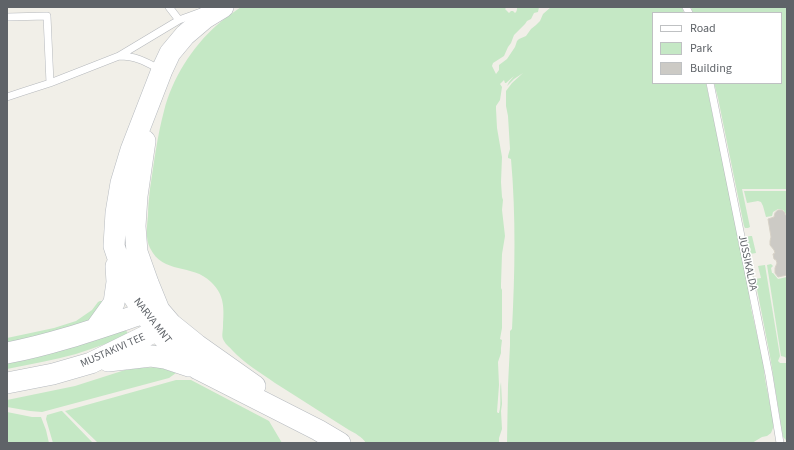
<!DOCTYPE html>
<html>
<head>
<meta charset="utf-8">
<style>
  body { margin:0 }
  #map { position:relative; width:794px; height:450px; overflow:hidden; background:#f1efe8; font-family:"Source Sans 3",sans-serif }
  canvas { display:block }
  .frame { position:absolute; inset:0; border:8px solid #5f6368; pointer-events:none }
  .legend { position:absolute; left:652px; top:12px; width:130px; height:72px; box-sizing:border-box; background:#fff; border:1px solid #bfc1c3; margin:0; padding:5px 7px; list-style:none; font-size:12px; color:#5f6368 }
  .legend li { display:flex; align-items:center; gap:8px; height:20px }
  .legend b { width:20px; border:1px solid #bfc1c3 }
</style>
</head>
<body>
<div id="map">
<canvas width="794" height="450"></canvas>
<div class="frame"></div>
<ul class="legend">
<li><b style="height:5px;background:#fff"></b>Road</li>
<li><b style="height:11px;background:#c5e8c5"></b>Park</li>
<li><b style="height:11px;background:#cccac5"></b>Building</li>
</ul>
</div>
<script>
const ctx = document.querySelector('canvas').getContext('2d');
ctx.lineJoin = 'round';
function fillPath(path, color) { ctx.fillStyle = color; ctx.fill(path, 'evenodd'); }
function stroke(path, color, width, dash) { ctx.strokeStyle = color; ctx.lineWidth = width; ctx.lineCap = dash ? 'butt' : 'round'; ctx.setLineDash(dash || []); ctx.stroke(path); }
function write(font, color, halo, rows, align = 'center') {
  ctx.font = font + ' "Source Sans 3",sans-serif'; ctx.lineWidth = 3; ctx.setLineDash([]); ctx.textBaseline = 'middle'; ctx.strokeStyle = halo; ctx.fillStyle = color; for (const [text, x, y, turn = 0] of rows) {
    ctx.save(); ctx.translate(x, y); ctx.rotate((+turn || 0) * Math.PI / 180); ctx.textAlign = isNaN(turn) ? turn : align; if (halo) ctx.strokeText(text, 0, 0); ctx.fillText(text, 0, 0); ctx.restore();
  }
}
fillPath(new Path2D(`
  M241 7H507L505 9 509 13 511 11H513L515 13C517 11 517 10 517 7H539L538 12 534 13 531 19 527 21 525 24 514 35 511 43 508 47 504 56 493 63 492 66 496 74 499 70V65L507 59 515 47 517 41 519 39 526 36 531 29 536 25 540 21 543 14 551 7H682L684 13H653V83H706L736 226 749 293 751 308 763 362 765 379 773 420V428L771 433 767 436 762 437 752 443H507L508 385 510 345V331L512 329C515 273 516 216 511 159L508 158V156L510 149 508 116 506 106V91L512 83 523 73 514 79 507 86 509 82 514 76 506 83H505L504 80 500 84 502 87 500 100 496 106V109L497 128 502 157 501 182 502 197 503 200 502 210 505 236 502 254 501 284V288L502 290V328L500 339 502 340 501 348V353L498 362 499 385 497 412 498 413H499C502 403 499 392 501 382L502 404 501 411 502 429 499 438V443H366C362 437 355 433 349 430 324 414 300 399 275 383 260 372 245 364 232 350 230 347 226 345 224 341 221 336 223 332 223 326 224 309 225 295 211 282 192 263 163 275 150 248 145 238 147 226 148 216 148 206 149 198 150 189 154 163 157 137 164 111 172 79 192 47 217 25 225 18 233 13 241 7Z
  M691 7H787V189H742L750 227 748 228H745L744 226 718 98 714 83H781V13H693Z
  M744 191H787V213L786 214 783 210 778 209 773 212 772 216 766 217 763 206 761 202 758 201 747 203Z
  M750 236H752L756 253 750 254 746 237Z
  M771 264 773 266 771 268 772 273H773L778 279 787 277V359L785 357 781 356 767 265Z
  M765 265 780 356 778 361 780 363H787V439L786 440 783 437 770 356 755 279 761 278 758 266Z
  M100 301H103L106 303 84 325 7 344V338L54 328 76 321 92 310 98 302Z
  M125 329 129 335C111 342 94 348 76 354 54 360 30 364 7 369V361L52 353 90 342Z
  M158 367 176 373 169 378 42 412 30 411 7 407V400L75 386 125 370 140 368Z
  M176 380H191L269 421 282 443H98L65 411Z
  M61 411H62L93 443H53L46 419 47 415Z
  M7 412 32 417H41L46 430 49 443H7Z`), '#c5e8c5');
const building = new Path2D(`
  M778 210H782L785 213V215H787V275L778 277 775 273V268L777 263 776 260 774 259 773 254 775 253 774 250 770 245V241L771 237 768 219 774 217 775 213Z`);
fillPath(building, '#cccac5');
stroke(building, '#d6d1c6', 1);
const service = new Path2D(`
  M169 7 179 20
  M686 7 689 13
  M7 17 47 16 50 83
  M119 56 179 20 201 12
  M710 83 760 330 769 375 780 443
  M7 97 22 92 50 83 119 56C136 56 146 62 161 70`);
const secondary = new Path2D(`
  M223 7 205 18 185 35 170 53 162 70 131 150 121 183 116 213 114 246 128 288 144 313 157 331 179 354 198 369 318 430 340 443
  M145 141 137 196 135 226 137 252 148 283 159 310 171 324 197 345 255 386
  M96 328 114 303 117 282 116 266
  M7 353C54 344 99 328 144 313L157 310
  M108 361 151 356 165 358 189 366
  M7 383 53 374 91 363 168 325`);
stroke(service, '#b5b8bc', 8);
stroke(secondary, '#b6babf', 22);
stroke(service, '#fff', 7);
stroke(secondary, '#fff', 21);
write('11px', '#5f6368', '#fff', [
  ["JUSSIKALDA",747,263,78],
  ["NARVA MNT",152,321,52],
  ["MUSTAKIVI TEE",113,351,-24]
]);
</script>
</body>
</html>
